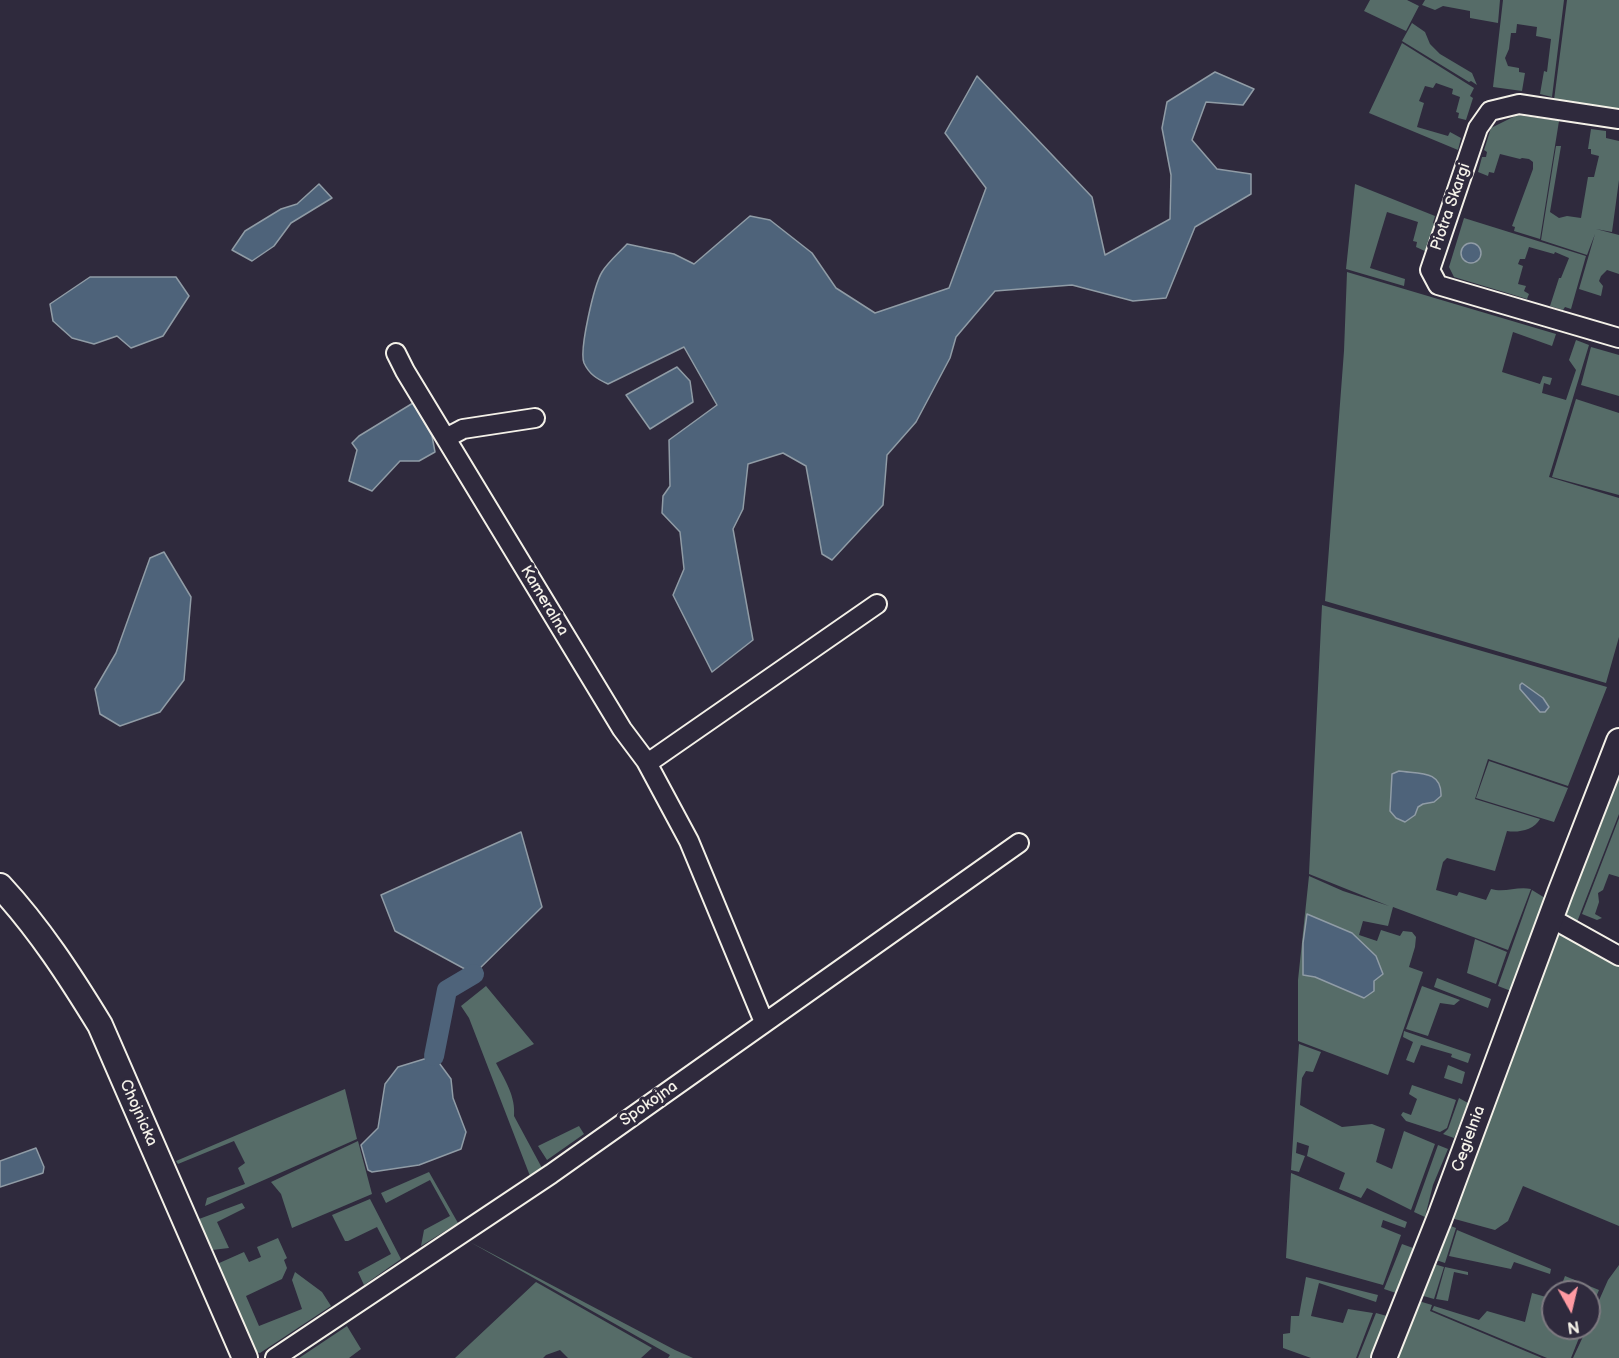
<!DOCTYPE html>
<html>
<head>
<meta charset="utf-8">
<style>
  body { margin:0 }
  #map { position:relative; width:1619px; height:1358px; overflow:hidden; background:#2f2a3d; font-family:"Balsamiq Sans",sans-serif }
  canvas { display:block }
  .north { position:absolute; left:1541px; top:1280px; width:60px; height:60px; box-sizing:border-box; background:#2f2a3d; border:2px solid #7e7a81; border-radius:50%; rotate:172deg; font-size:16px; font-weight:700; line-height:24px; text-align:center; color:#f4f1e8 }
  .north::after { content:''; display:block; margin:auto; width:21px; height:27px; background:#ff9aa2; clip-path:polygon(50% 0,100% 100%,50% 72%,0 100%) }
</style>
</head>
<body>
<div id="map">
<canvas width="1619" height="1358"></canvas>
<div class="north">N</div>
</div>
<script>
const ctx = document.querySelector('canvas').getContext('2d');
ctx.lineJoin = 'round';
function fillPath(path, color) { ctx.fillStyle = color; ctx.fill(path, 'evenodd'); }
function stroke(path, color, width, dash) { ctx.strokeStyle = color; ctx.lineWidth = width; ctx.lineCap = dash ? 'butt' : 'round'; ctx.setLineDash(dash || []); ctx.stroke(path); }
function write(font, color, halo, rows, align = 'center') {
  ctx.font = font + ' "Balsamiq Sans",sans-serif'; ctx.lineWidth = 6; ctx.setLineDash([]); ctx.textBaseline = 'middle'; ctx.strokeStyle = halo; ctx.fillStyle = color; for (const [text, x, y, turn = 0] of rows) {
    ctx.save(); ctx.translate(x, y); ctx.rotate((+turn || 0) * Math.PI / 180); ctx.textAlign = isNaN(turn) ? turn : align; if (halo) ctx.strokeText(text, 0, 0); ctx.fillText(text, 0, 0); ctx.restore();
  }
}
fillPath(new Path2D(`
  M1370 0H1407L1419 6 1406 31 1364 11Z
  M1425 0H1500L1498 23 1470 18V11L1443 6 1435 10 1422 5Z
  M1503 0H1564L1552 97 1540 94 1544 71 1547 72 1551 39 1536 36 1537 27 1517 24 1516 33H1511L1509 49 1505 58 1508 66 1519 68V72L1525 73 1522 91 1493 87Z
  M1567 0H1619V112L1554 100Z
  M1412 23 1425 32 1430 44 1440 54 1472 73 1477 85 1471 81 1469 82 1402 41Z
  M1402 43 1474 88 1470 96 1473 98 1466 120 1458 118 1459 113 1456 112 1460 97 1452 94 1453 89 1436 83 1433 88 1425 86 1419 101 1424 103 1417 127 1448 136 1450 132 1461 138 1458 150 1369 113Z
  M1517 115 1559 121 1540 239 1514 231 1515 227 1512 226 1533 169V162L1529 159 1522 158 1520 159 1500 154 1494 173 1489 172 1488 176 1478 172 1482 157H1486L1487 152 1484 150 1491 128Z
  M1591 129 1606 131V138L1619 141V180L1612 232 1596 229 1619 235V274L1607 270 1601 276 1599 281 1603 286 1601 296 1579 289 1595 234 1587 255 1541 240 1556 146H1561L1550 212 1559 218 1567 216 1581 218 1588 177H1594L1599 156 1591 154V149H1588Z
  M1355 184 1435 216 1433 223 1436 224 1427 252 1416 247 1417 242 1413 241 1418 222 1387 212 1370 268 1405 279 1404 286 1346 269Z
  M1464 218 1586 256 1571 309 1565 307 1563 310 1550 306 1559 278H1561L1569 258 1555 252 1554 254 1529 247 1525 259H1520L1518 264 1523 266 1518 284 1526 286 1524 291 1529 294 1527 299 1454 277 1449 267Z
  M1347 272 1556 334 1552 346 1513 332 1502 372 1540 384 1543 376 1552 378 1550 385 1544 383 1542 393 1566 400 1576 370 1569 360 1576 340 1589 345 1549 477 1619 498V637L1606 683 1325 601 1344 351Z
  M1591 347 1619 355V396L1581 385Z
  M1576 399 1619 413V495L1552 477Z
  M1322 605 1607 687 1568 786 1488 759 1475 799 1540 819C1534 830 1518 833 1507 831L1495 871 1447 858 1443 862 1436 890 1457 896 1459 892 1486 900 1491 889C1505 893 1517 886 1531 889L1508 950 1393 907 1388 926 1363 921 1359 935 1377 941 1381 930 1400 936 1403 931 1412 932 1416 937 1415 947 1409 967 1423 972 1388 1075 1298 1041V980L1309 876 1343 891 1389 906 1309 874Z
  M1489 761 1568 788 1554 822 1476 798Z
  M1619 770V814L1577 922 1563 915 1604 818 1612 783Z
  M1619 818V877L1609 874 1603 890 1598 893 1599 902 1595 914 1602 918 1597 920 1582 914Z
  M1532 890 1545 898 1511 991 1498 986Z
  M1557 931 1619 948V1226L1523 1186 1508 1221 1495 1230 1451 1218Z
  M1475 939 1507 952 1496 984 1467 973Z
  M1437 978 1491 999 1488 1008 1434 987Z
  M486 986 534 1044 496 1063C505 1080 516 1097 514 1116L542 1168 530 1176 469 1018 461 1006Z
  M1422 986 1460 1000 1454 1005 1440 1003 1428 1036 1406 1029Z
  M1404 1031 1471 1054 1468 1063 1451 1057 1452 1054 1421 1045 1414 1063 1406 1060 1413 1042 1403 1037Z
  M1299 1044 1321 1052 1313 1072 1306 1071 1302 1078 1300 1105 1342 1127 1372 1124 1385 1129 1376 1162 1392 1169 1404 1131 1435 1144 1411 1210 1367 1188 1361 1198 1339 1189 1345 1173 1307 1156 1309 1146 1297 1142 1296 1153 1305 1156 1299 1172 1291 1170Z
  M1448 1065 1465 1072 1462 1084 1444 1078Z
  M1412 1085 1456 1100 1447 1128 1440 1132 1406 1121 1401 1115 1403 1112 1411 1115 1417 1099 1409 1094Z
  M345 1089 357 1139 205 1206 207 1198 245 1184 238 1168 245 1163 234 1141 178 1164 176 1161Z
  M1459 1098 1468 1103 1454 1138 1443 1134 1448 1129Z
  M579 1126 584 1134 547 1160 538 1146Z
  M358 1141 372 1194 292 1228 281 1194 271 1182Z
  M1438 1145 1448 1149 1433 1185 1425 1217 1414 1212Z
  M429 1172 458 1223 421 1246 424 1230 450 1216 430 1180 386 1203 381 1193Z
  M1291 1173 1407 1222 1405 1228 1383 1220 1381 1227 1401 1235 1383 1285 1286 1258Z
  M370 1199 401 1259 364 1285 358 1272 391 1254 377 1227 348 1241H345L332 1215Z
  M242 1203 245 1208 217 1222 229 1248 212 1250 199 1219Z
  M1448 1225 1456 1228 1445 1263 1433 1259Z
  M1457 1230 1551 1269 1550 1274 1514 1262 1511 1269 1449 1256Z
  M278 1238 287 1258 284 1260 287 1268 282 1279 246 1296 259 1326 302 1309 292 1280 295 1272 322 1292 331 1306 260 1353 256 1352 217 1264 244 1252 249 1262 261 1257 257 1247Z
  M466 1241 467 1242 298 1356 296 1353Z
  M470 1242 675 1350 693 1358H668L670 1355Z
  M1402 1244 1413 1248 1396 1293 1384 1289Z
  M1431 1263 1444 1267 1434 1299 1420 1295Z
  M1619 1265V1358H1573L1587 1328H1589V1323L1608 1280Z
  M1445 1267 1468 1272V1275L1454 1272 1448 1301 1436 1299Z
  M1565 1276 1599 1290 1589 1314V1292H1559Z
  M1306 1277 1378 1295 1376 1302 1319 1283 1311 1316 1343 1323 1348 1309 1373 1313 1356 1358H1311L1283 1348V1334L1290 1333 1291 1316H1299Z
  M536 1282 652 1348 641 1358H568L560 1350 546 1355 543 1358H455Z
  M1532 1293 1553 1299V1328H1583L1571 1358H1547L1432 1310 1434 1306 1479 1320 1487 1311 1525 1322Z
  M1422 1302 1432 1305 1430 1311 1542 1358H1396L1417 1303Z
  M1376 1313 1387 1316 1372 1358H1358Z
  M347 1326 361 1349 349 1358H299Z`), '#566c68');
const water = new Path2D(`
  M1215 72 1254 89 1243 105 1206 102 1192 140 1217 169 1251 174V194L1195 227 1166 298 1133 301 1072 285 995 291 956 337 950 358 916 422 887 455 883 505 832 560 822 554 806 466 783 453 748 464 743 509 733 529 753 640 712 672 673 595 684 569 680 532 662 513 663 496 670 486 669 440 717 405 684 347 608 384C597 379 589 374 584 363 579 350 594 285 602 272 608 262 619 253 627 244L674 254 694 264 750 216 770 220 812 253 836 288 875 313 949 288 986 188 945 133 977 76 1092 197 1105 255 1170 219 1171 175 1162 128 1167 102Z
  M319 184 332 198 291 223 274 246 252 261 232 250 245 231 281 209 297 204Z
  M1461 253a10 10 0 1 1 20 0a10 10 0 1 1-20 0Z
  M90 277H176L189 296 163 336 131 348 117 336 94 344 72 338 53 321 50 304Z
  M677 367 690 381 693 402 650 429 626 395Z
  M413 403 432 436 435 452 419 461H400L372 491 349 481 357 450 352 443 359 436Z
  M164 552 191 597 184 680 160 712 120 726 100 714 95 689 116 653 150 558Z
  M1522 683 1543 698 1549 707 1545 712H1540L1520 689V685Z
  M1399 771C1419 774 1442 770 1441 796L1434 802 1423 804 1418 807 1415 815 1405 822 1396 818 1390 811 1392 774Z
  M521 832 542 907 474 974 395 931 381 895Z
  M1307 914 1352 933 1376 956 1383 974 1374 981V991L1364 998 1315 977 1303 975V943Z
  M434 1056 451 1079 453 1098 466 1132 461 1149 419 1165 372 1172 368 1170 361 1145 378 1128 385 1084 398 1067Z
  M36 1148 44 1167 43 1173 0 1187V1161Z`);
fillPath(water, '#4e637a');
stroke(water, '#909ca6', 1.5);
stroke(new Path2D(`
  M434 1056 447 990 474 974`), '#4e637a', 20);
const minor = new Path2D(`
  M1619 119 1519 104 1490 111 1478 128 1430 270 1438 285 1619 338
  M396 353 405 371 622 729 646 761 689 841 764 1022
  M446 438 463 429 535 418
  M646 761 655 758 877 604
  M1551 918 1619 956
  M275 1358 551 1174 1019 843`);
const tertiary = new Path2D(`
  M0 886C39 928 70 976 100 1025L245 1358
  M1384 1358 1440 1217 1560 893 1619 741`);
stroke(minor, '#f4f1e8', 22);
stroke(tertiary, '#f4f1e8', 28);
stroke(minor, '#2f2a3d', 18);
stroke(tertiary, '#2f2a3d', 24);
write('16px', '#f4f1e8', '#2f2a3d', [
  ["Piotra Skargi",1451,207,-71],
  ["Kameralna",544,601,59],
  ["Spokojna",649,1104,-35],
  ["Chojnicka",138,1113,66],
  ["Cegielnia",1469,1139,-70]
]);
</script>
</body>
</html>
